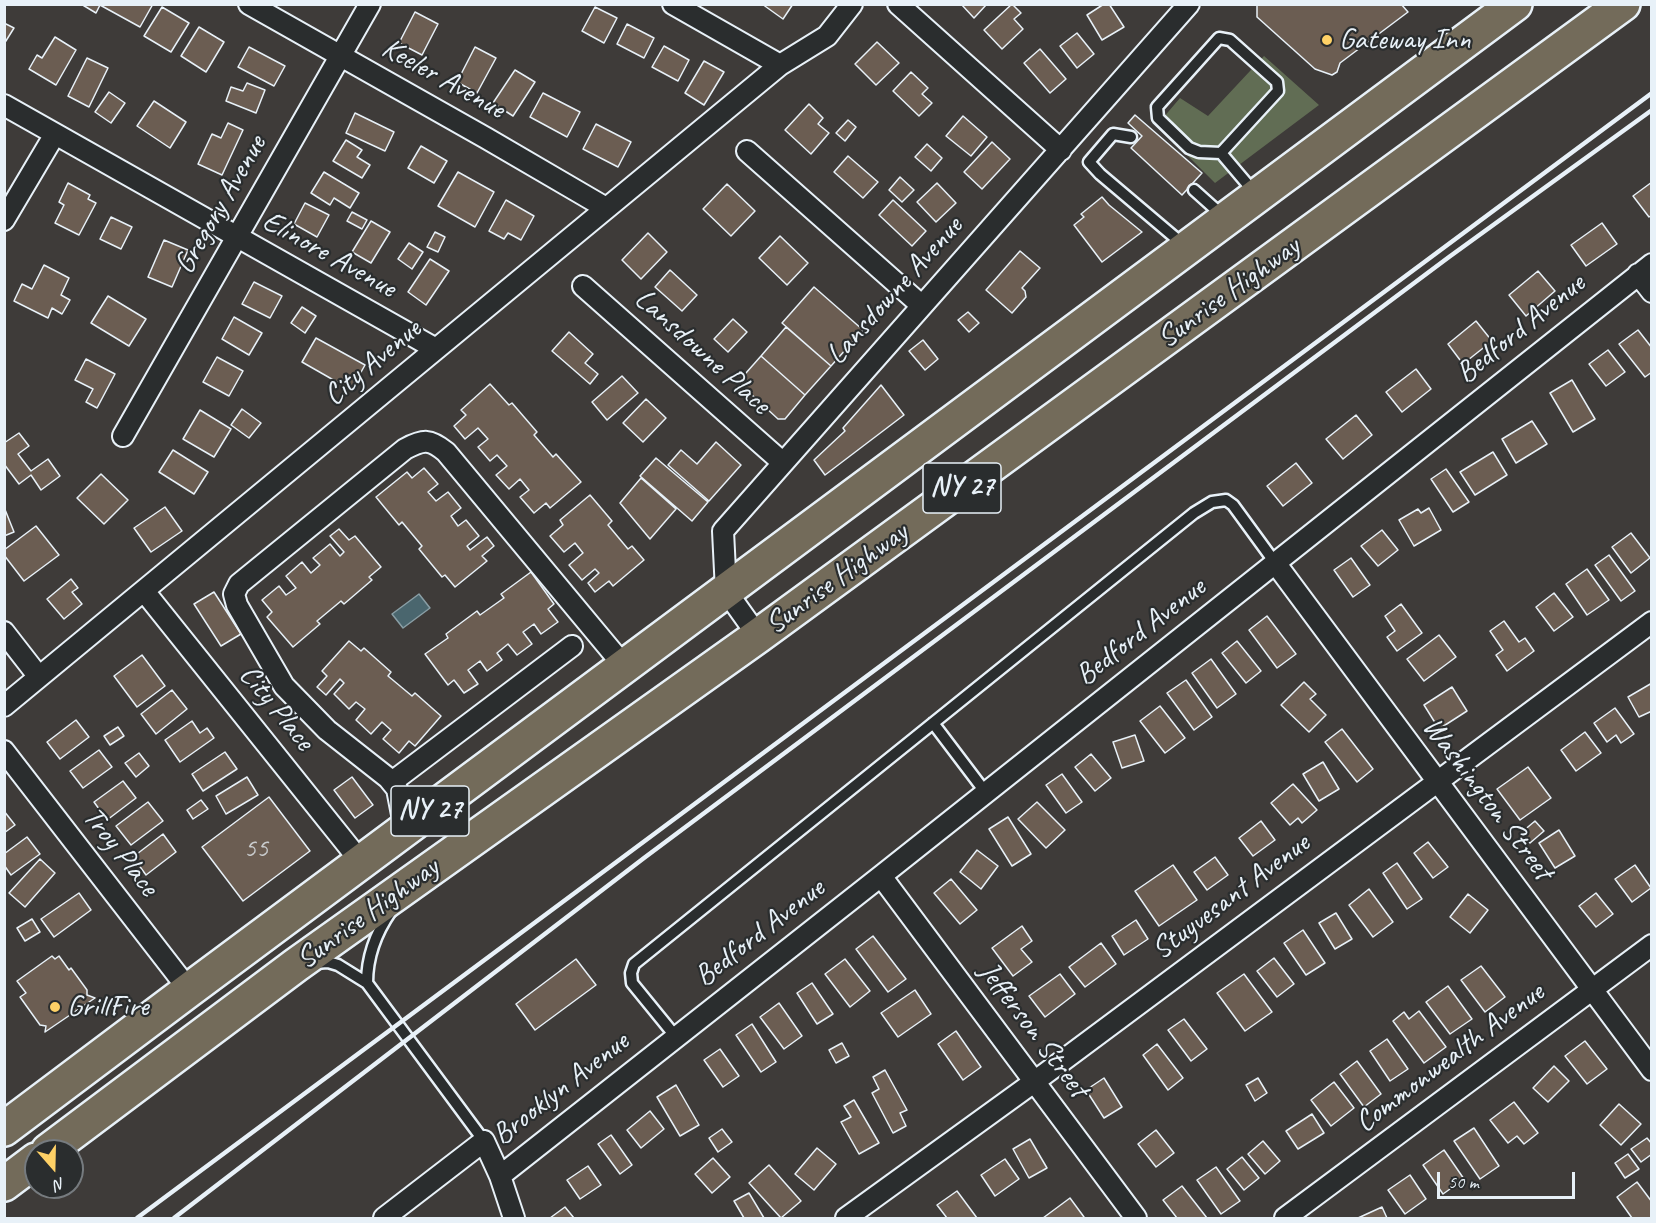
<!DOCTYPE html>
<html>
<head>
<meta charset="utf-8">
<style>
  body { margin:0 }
  #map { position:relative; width:1656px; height:1223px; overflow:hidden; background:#3e3b39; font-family:Caveat,sans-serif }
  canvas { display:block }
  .frame { position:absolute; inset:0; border:6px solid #e8f1f8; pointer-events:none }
  .north { position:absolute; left:24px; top:1139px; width:60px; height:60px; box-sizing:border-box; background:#2a2d2e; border:2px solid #767b7f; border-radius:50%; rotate:160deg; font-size:16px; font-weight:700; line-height:24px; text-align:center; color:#e8f1f8 }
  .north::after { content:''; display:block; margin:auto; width:21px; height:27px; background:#ffd166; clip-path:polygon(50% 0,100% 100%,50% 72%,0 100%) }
  .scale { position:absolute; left:1437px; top:1172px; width:138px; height:27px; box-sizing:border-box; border:3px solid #e8f1f8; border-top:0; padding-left:8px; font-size:18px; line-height:21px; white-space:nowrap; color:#e8f1f8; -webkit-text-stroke:4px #2a2d2e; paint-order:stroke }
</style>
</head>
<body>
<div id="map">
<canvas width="1656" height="1223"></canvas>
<div class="frame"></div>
<div class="north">N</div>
<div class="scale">50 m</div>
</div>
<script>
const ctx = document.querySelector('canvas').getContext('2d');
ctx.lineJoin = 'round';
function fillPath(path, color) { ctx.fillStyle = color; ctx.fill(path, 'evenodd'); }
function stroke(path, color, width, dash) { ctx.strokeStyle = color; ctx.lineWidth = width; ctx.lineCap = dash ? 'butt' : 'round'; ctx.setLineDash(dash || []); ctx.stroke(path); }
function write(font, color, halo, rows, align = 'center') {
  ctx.font = font + ' Caveat,sans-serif'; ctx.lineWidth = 4.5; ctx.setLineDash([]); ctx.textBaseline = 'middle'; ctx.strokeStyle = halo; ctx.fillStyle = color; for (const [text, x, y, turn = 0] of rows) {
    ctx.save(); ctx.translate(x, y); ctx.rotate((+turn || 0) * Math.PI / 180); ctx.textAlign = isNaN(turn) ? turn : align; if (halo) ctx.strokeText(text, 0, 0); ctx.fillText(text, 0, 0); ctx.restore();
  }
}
fillPath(new Path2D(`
  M1264 56 1319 105 1215 183 1157 125 1180 98 1208 116Z`), '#616d54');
const water = new Path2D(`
  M419 594 430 608 403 628 392 614Z`);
fillPath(water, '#4a666e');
stroke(water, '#899ea5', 1.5);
const building = new Path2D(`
  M81 4H153L140 27 100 5 96 13Z
  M762 4H793L783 19Z
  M961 4H987L974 18Z
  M1012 4 1021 13 1014 19 1023 29 1002 49 984 30Z
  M1104 4H1109L1124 27 1102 40 1087 15Z
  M1257 4H1401L1408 12 1340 63 1337 72 1332 75 1315 69 1257 17Z
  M162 7 189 23 171 52 144 36Z
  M595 7 617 18 604 43 582 31Z
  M415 12 438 24 422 55 399 43Z
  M4 23 14 28 4 44Z
  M627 24 654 38 644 58 617 44Z
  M199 27 224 42 206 72 181 56Z
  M1077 33 1094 54 1077 68 1060 46Z
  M55 37 76 50 56 85 29 69 37 55 42 58Z
  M877 42 899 63 876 85 855 64Z
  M664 46 689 60 678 81 652 67Z
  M249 47 285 66 274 86 238 67Z
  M475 47 496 58 477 93 457 82Z
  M1040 49 1066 79 1050 93 1024 63Z
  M87 58 108 68 89 107 68 96Z
  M704 61 724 72 704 105 685 93Z
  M515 70 535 82 513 116 493 103Z
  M911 72 928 88 922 94 932 103 919 116 893 91Z
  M247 83 265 90 256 113 226 101 231 87 243 91Z
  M109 92 125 103 111 123 95 112Z
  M543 93 580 112 567 137 530 117Z
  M154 101 186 122 170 148 137 126Z
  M809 104 823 118 818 124 829 133 811 154 785 130Z
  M355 113 394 132 385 151 346 133Z
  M1135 115 1202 173 1182 195 1131 148 1142 136 1128 123Z
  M963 116 987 137 971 156 946 136Z
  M848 120 856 127 845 141 836 133Z
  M228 123 243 130 222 175 198 164 212 134 221 138Z
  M596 124 631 142 618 167 583 149Z
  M346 140 362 150 357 157 370 165 362 178 333 161Z
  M992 142 1010 159 982 189 964 172Z
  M927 144 942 158 931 171 915 157Z
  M421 146 447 161 434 183 408 168Z
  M848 156 878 182 863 198 834 172Z
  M324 172 359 193 350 208 334 198 330 205 311 193Z
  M458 172 494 192 475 227 438 206Z
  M900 177 914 190 902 202 889 190Z
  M1652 182V215L1649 217 1633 196Z
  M68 183 90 195 88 199 96 203 79 235 55 223 64 205 59 202Z
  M937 183 956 203 936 222 917 202Z
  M727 184 755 211 731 236 703 209Z
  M1102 197 1109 205 1142 232 1102 262 1074 225 1084 217 1081 214Z
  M506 200 534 216 521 240 508 233 504 239 489 231Z
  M893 200 926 231 912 246 879 215Z
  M305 203 329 215 317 237 294 224Z
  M352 212 367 220 362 229 347 221Z
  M111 217 132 227 121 249 100 239Z
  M371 221 390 232 371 263 352 252Z
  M1602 223 1617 244 1586 266 1571 245Z
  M435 232 445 237 438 252 427 247Z
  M648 233 667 252 641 279 622 260Z
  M780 236 808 263 787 285 759 258Z
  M164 240 188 250 172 287 148 277Z
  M409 243 423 252 412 269 398 259Z
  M1020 251 1040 268 1022 288 1025 291 1026 297 1012 313 986 290Z
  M430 259 449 271 426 305 408 292Z
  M44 265 69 278 61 295 70 300 62 314 52 308 48 318 14 301 22 284 32 289Z
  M670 270 697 295 682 311 655 287Z
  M1538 271 1555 291 1526 316 1509 295Z
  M254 282 282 296 270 318 242 304Z
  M814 287 863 330 831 366 782 323Z
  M108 296 146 319 129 346 91 323Z
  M302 307 316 316 305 333 291 323Z
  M968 312 979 323 969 332 958 320Z
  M234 317 262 333 249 355 222 339Z
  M733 319 747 332 728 352 714 339Z
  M1476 321 1492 341 1463 364 1448 344Z
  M786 327 831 366 805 395 761 356Z
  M1638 330 1652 348V372L1645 377 1619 344Z
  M569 332 593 354 585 363 598 374 590 384 552 351Z
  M316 338 365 365 351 390 302 362Z
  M923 340 938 359 925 370 909 351Z
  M1608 350 1625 372 1606 386 1589 364Z
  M761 356 805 395 785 419H778L738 382Z
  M217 357 243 371 229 396 203 382Z
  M86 359 115 374 97 408 86 402 93 389 75 380Z
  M1416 369 1431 389 1402 412 1386 392Z
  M622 376 638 393 607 420 592 402Z
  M1572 380 1595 419 1573 432 1550 393Z
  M490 384 509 405 512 403 537 432 534 435 553 457 556 454 581 482 550 508 546 503 534 513 520 497 529 490 520 479 509 489 496 475 507 466 497 455 490 461 478 447 488 439 478 428 465 439 454 426 466 415 461 410Z
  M881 385 904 415 825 475 814 460 845 431 843 428Z
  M646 399 666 418 643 442 623 423Z
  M242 409 261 423 249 438 231 425Z
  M200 410 231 429 214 457 183 439Z
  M1356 415 1372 435 1343 459 1326 439Z
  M1532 421 1547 444 1516 463 1502 439Z
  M19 433 29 446 18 454 31 471 48 459 60 476 41 490 31 475 19 484 4 464V443Z
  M716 442 741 465 709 501 668 465 681 450 697 464Z
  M173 450 208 472 194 494 159 472Z
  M1493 452 1507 475 1475 495 1460 472Z
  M656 458 708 502 692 521 640 476Z
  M1296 463 1312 483 1283 506 1267 486Z
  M424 468 438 484 428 492 436 501 448 492 461 508 451 516 458 526 466 520 479 536 467 546 470 550 487 537 494 546 482 556 487 561 455 587 445 575 442 577 419 549 422 546 402 522 399 525 376 497 407 472 412 478Z
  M1446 469 1469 502 1453 512 1431 479Z
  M101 474 128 500 104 524 77 498Z
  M641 478 676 509 650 539 620 503Z
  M590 495 612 521 608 525 628 549 632 546 644 560 613 586 609 581 595 592 588 583 599 573 595 569 582 580 569 565 583 553 575 543 564 552 550 536 563 525 560 520Z
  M4 507 14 532 4 536Z
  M165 507 182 531 151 552 134 528Z
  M1429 508 1441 530 1414 546 1399 520 1418 509 1421 513Z
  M36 526 59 555 24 581 4 555V550Z
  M339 529 349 540 355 536 381 567 369 577 372 580 344 604 341 601 317 621 320 624 293 647 267 617 272 612 262 600 279 586 286 595 296 588 286 576 302 562 311 573 320 565 313 558 330 544 340 556 344 552 330 536Z
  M1382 530 1398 550 1378 566 1361 546Z
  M1631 533 1650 558 1631 573 1612 547Z
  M1609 555 1635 591 1621 601 1595 565Z
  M1351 558 1370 585 1353 597 1334 570Z
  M1587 569 1609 600 1587 615 1566 584Z
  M531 572 554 604 548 609 558 622 541 634 534 624 523 632 532 644 517 655 508 644 497 653 502 660 487 671 480 661 468 670 478 684 464 693 454 680 448 685 425 654 448 638 446 634 477 611 480 615 504 598 501 594Z
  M71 579 78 588 72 592 82 604 64 619 47 599Z
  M214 592 241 634 221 646 194 604Z
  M1554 593 1573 617 1554 631 1536 607Z
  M1401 604 1422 633 1397 651 1387 637 1395 631 1385 616Z
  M1267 616 1296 654 1277 668 1249 630Z
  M1504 621 1519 642 1525 638 1534 651 1507 671 1496 655 1503 650 1490 631Z
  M1439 635 1456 657 1424 681 1407 659Z
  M349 641 361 651 364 648 391 672 388 676 412 696 415 693 441 716 415 746 409 741 399 753 383 739 391 730 382 722 371 734 356 720 365 709 356 702 349 709 334 694 344 683 340 679 326 695 317 687 327 676 322 671Z
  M1237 641 1261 671 1246 683 1222 653Z
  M142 655 165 686 137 707 114 676Z
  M1211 659 1236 694 1217 708 1192 673Z
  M1186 680 1212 717 1194 730 1167 693Z
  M1304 682 1316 694 1310 699 1326 715 1309 732 1281 705Z
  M1652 683V711L1639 717 1628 697Z
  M1452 687 1467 711 1439 729 1424 705Z
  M172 690 187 709 156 734 141 714Z
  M1160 706 1185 738 1165 753 1140 721Z
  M1615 708 1634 734 1621 743 1616 735 1607 742 1594 723Z
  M76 720 89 737 60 759 47 742Z
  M192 721 200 733 207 728 214 738 180 762 165 740Z
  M118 727 124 736 110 745 104 736Z
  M1342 729 1373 769 1357 782 1325 742Z
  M1585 732 1601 753 1576 771 1561 750Z
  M1135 735 1144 761 1122 768 1113 742Z
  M99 750 112 767 83 788 70 771Z
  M225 752 237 769 203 791 192 774Z
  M139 753 149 766 136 777 125 763Z
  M1091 754 1111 778 1095 791 1075 767Z
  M1323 762 1339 789 1319 801 1303 774Z
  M1528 767 1551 798 1520 820 1497 789Z
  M1062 774 1082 802 1066 813 1046 785Z
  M247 777 258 795 226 814 216 796Z
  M352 777 373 805 355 818 334 790Z
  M123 781 136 798 107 820 94 802Z
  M1293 784 1317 810 1302 823 1298 818 1290 825 1271 803Z
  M269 797 310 851 243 901 202 847Z
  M201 800 208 809 193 819 187 810Z
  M148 802 163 821 131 845 116 826Z
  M1037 802 1065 830 1046 848 1018 819Z
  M4 811 15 825 4 833Z
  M1008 817 1031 854 1012 866 989 829Z
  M1261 821 1275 840 1253 856 1239 838Z
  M1535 821 1544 831 1530 843 1522 832Z
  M1559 830 1575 856 1555 868 1539 843Z
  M163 834 176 852 146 875 133 857Z
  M27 837 40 854 11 875 4 865V854Z
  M1428 842 1448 867 1433 878 1414 853Z
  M977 850 998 866 981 889 960 872Z
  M1215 857 1228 875 1207 890 1194 872Z
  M40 859 55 873 25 907 9 893Z
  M1397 863 1422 899 1407 909 1383 873Z
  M1173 865 1197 900 1159 926 1135 891Z
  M1635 865 1651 888 1632 902 1615 879Z
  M951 879 977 910 960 924 934 893Z
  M1369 889 1393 922 1373 937 1349 905Z
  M79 893 91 910 54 937 41 919Z
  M1596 893 1613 914 1596 927 1579 906Z
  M1468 894 1488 910 1470 933 1450 917Z
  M1336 913 1352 939 1335 949 1319 923Z
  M32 919 40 932 25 941 17 928Z
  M1136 920 1148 939 1124 955 1112 936Z
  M1022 926 1032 941 1021 949 1032 962 1013 976 992 948Z
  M1303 930 1325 963 1306 975 1284 943Z
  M873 936 906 979 888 992 856 949Z
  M1101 943 1116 964 1085 987 1069 967Z
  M52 956 55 959 59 956 69 970 71 968 87 990V995L95 998 45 1032 46 1026 40 1025 20 997 26 993 17 981Z
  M1274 958 1294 984 1277 997 1257 971Z
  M576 959 596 985 535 1030 516 1004Z
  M845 959 870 991 850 1007 825 974Z
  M1481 966 1505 997 1485 1012 1461 980Z
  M1060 974 1075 994 1045 1017 1029 996Z
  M1244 974 1272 1012 1245 1031 1217 993Z
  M812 983 833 1014 817 1024 797 993Z
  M1448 986 1472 1019 1450 1034 1426 1002Z
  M915 990 931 1014 898 1037 881 1013Z
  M779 1003 802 1036 784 1049 760 1017Z
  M1419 1011 1446 1047 1424 1063 1393 1021 1404 1012 1409 1019Z
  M1184 1019 1207 1049 1191 1061 1168 1030Z
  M752 1024 776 1062 761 1072 736 1035Z
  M956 1031 981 1067 963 1080 938 1044Z
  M1387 1039 1408 1069 1390 1081 1370 1051Z
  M1585 1041 1607 1069 1587 1084 1565 1056Z
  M842 1043 849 1056 836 1063 829 1050Z
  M1157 1044 1183 1078 1168 1090 1143 1055Z
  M720 1049 739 1076 723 1087 704 1060Z
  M1357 1061 1381 1094 1364 1107 1340 1074Z
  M1554 1066 1569 1081 1548 1102 1533 1088Z
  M885 1070 907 1110 900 1113 906 1126 893 1133 872 1093 879 1089 873 1077Z
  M1104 1078 1122 1107 1104 1118 1086 1090Z
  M1258 1078 1267 1093 1255 1101 1246 1085Z
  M1334 1082 1354 1108 1331 1126 1311 1100Z
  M676 1085 699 1125 680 1136 657 1097Z
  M854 1100 879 1143 859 1154 841 1122 851 1117 844 1106Z
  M1514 1102 1538 1133 1524 1144 1517 1136 1508 1143 1490 1120Z
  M1619 1104 1641 1124 1621 1145 1600 1125Z
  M650 1111 664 1129 641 1148 627 1130Z
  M1312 1114 1324 1133 1298 1149 1286 1131Z
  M1474 1128 1499 1166 1480 1179 1454 1141Z
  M722 1129 732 1142 718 1152 709 1138Z
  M1156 1130 1174 1153 1156 1167 1138 1144Z
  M611 1135 632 1165 620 1174 598 1144Z
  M1647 1138 1652 1144V1154L1641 1162 1631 1149Z
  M1030 1139 1047 1168 1029 1178 1013 1149Z
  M1263 1141 1280 1161 1265 1174 1248 1154Z
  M817 1148 836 1164 814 1190 795 1174Z
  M1444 1150 1464 1179 1443 1194 1423 1165Z
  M1628 1154 1639 1169 1625 1178 1615 1163Z
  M1242 1157 1259 1178 1244 1190 1227 1169Z
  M713 1158 730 1177 712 1193 695 1174Z
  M1005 1159 1019 1179 995 1196 981 1175Z
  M769 1165 801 1201 781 1218 749 1183Z
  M588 1166 601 1185 580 1199 567 1180Z
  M1216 1167 1240 1201 1221 1214 1197 1180Z
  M1410 1175 1426 1199 1405 1214 1388 1190Z
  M1637 1182 1652 1202V1218H1632L1617 1197Z
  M1182 1186 1207 1218H1177L1163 1200Z
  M957 1191 977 1218H947L937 1205Z
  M749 1193 764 1218H744L734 1201Z
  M1070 1198 1084 1217 1082 1218H1043Z
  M565 1207 574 1218H550Z
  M1382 1207 1387 1218H1358Z`);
fillPath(building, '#6b5d52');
stroke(building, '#e8f1f8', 1.5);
const service = new Path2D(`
  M1131 137 1113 134 1089 162 1100 174 1185 246
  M1221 153 1278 91 1277 82 1230 40 1219 38 1157 107 1158 118 1189 148 1199 152 1221 153 1254 192
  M1194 190 1223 216
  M933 723 986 793
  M314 963 328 962 338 965 367 983 484 1141
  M367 983C367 956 375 934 391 911
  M676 1037 632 983 631 973 634 964 1194 513 1212 502 1226 500 1233 505 1276 564`);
const minor = new Path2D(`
  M249 4 486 138 606 208
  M673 4 780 65
  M898 4 1061 150
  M4 105 436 349
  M747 151 921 305
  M4 220 55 134
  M1638 274 1652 292
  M583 286 782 462
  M123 436 370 4
  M1276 564 1652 1070
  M144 591 361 862
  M4 632 39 677
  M758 636 726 591 723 531 1189 4
  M4 706 780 65 827 36 852 4
  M4 751 189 990
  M392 782 572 646
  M405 830 397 789 388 778 327 730 284 686 237 605 234 594 239 584 405 449C424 439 430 439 446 452L624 666
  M881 876 1136 1218
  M500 1176 881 876 1652 264
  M384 1218 484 1141 500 1176 514 1218
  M846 1218 1034 1082 1652 622
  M1285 1218 1652 945`);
const trunk = new Path2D(`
  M4 1129 189 990 1515 4
  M48 1151 296 965 758 636 1623 4
  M4 1184 36 1160`);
stroke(service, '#e8f1f8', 15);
stroke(minor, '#e8f1f8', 24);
stroke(trunk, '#e8f1f8', 38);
stroke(service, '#2a2d2e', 10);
stroke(minor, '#2a2d2e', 20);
stroke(trunk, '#736b5a', 33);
stroke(new Path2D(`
  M137 1218 1652 93
  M174 1218 644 858 1449 257 1652 110`), '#e8f1f8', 4.5);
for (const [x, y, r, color] of [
  [1327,40,6,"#ffd166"],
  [55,1007,6,"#ffd166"]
]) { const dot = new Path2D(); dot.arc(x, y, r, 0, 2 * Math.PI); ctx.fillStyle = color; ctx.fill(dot); stroke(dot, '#2a2d2e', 2); }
write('27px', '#c9ccce', null, [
  ["55",256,849]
]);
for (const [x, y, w] of [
  [962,488,78],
  [430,811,78]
]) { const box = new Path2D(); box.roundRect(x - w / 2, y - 25, w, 50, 4.5); ctx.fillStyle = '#2a2d2e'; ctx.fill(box); stroke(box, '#e8f1f8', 1.5); }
write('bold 28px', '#e8f1f8', null, [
  ["NY 27",962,488],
  ["NY 27",430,811]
]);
write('30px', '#e8f1f8', '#2a2d2e', [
  ["Gateway Inn",1339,40],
  ["GrillFire",67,1007]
], 'left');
write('30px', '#e8f1f8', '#2a2d2e', [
  ["Keeler Avenue",443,79,29],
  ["Gregory Avenue",221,205,-60],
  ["Elinore Avenue",329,255,29],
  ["Lansdowne Avenue",895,291,-48],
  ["Sunrise Highway",1229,293,-36],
  ["Bedford Avenue",1521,329,-39],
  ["Lansdowne Place",702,352,42],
  ["City Avenue",373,363,-40],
  ["Sunrise Highway",837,579,-36],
  ["Bedford Avenue",1141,632,-38],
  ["City Place",276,708,51],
  ["Washington Street",1487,799,53],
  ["Troy Place",120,852,52],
  ["Stuyvesant Avenue",1231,897,-37],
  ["Sunrise Highway",368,914,-36],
  ["Bedford Avenue",760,933,-38],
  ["Jefferson Street",1033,1030,53],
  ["Commonwealth Avenue",1450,1058,-37],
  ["Brooklyn Avenue",561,1089,-38]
]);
</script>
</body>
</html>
